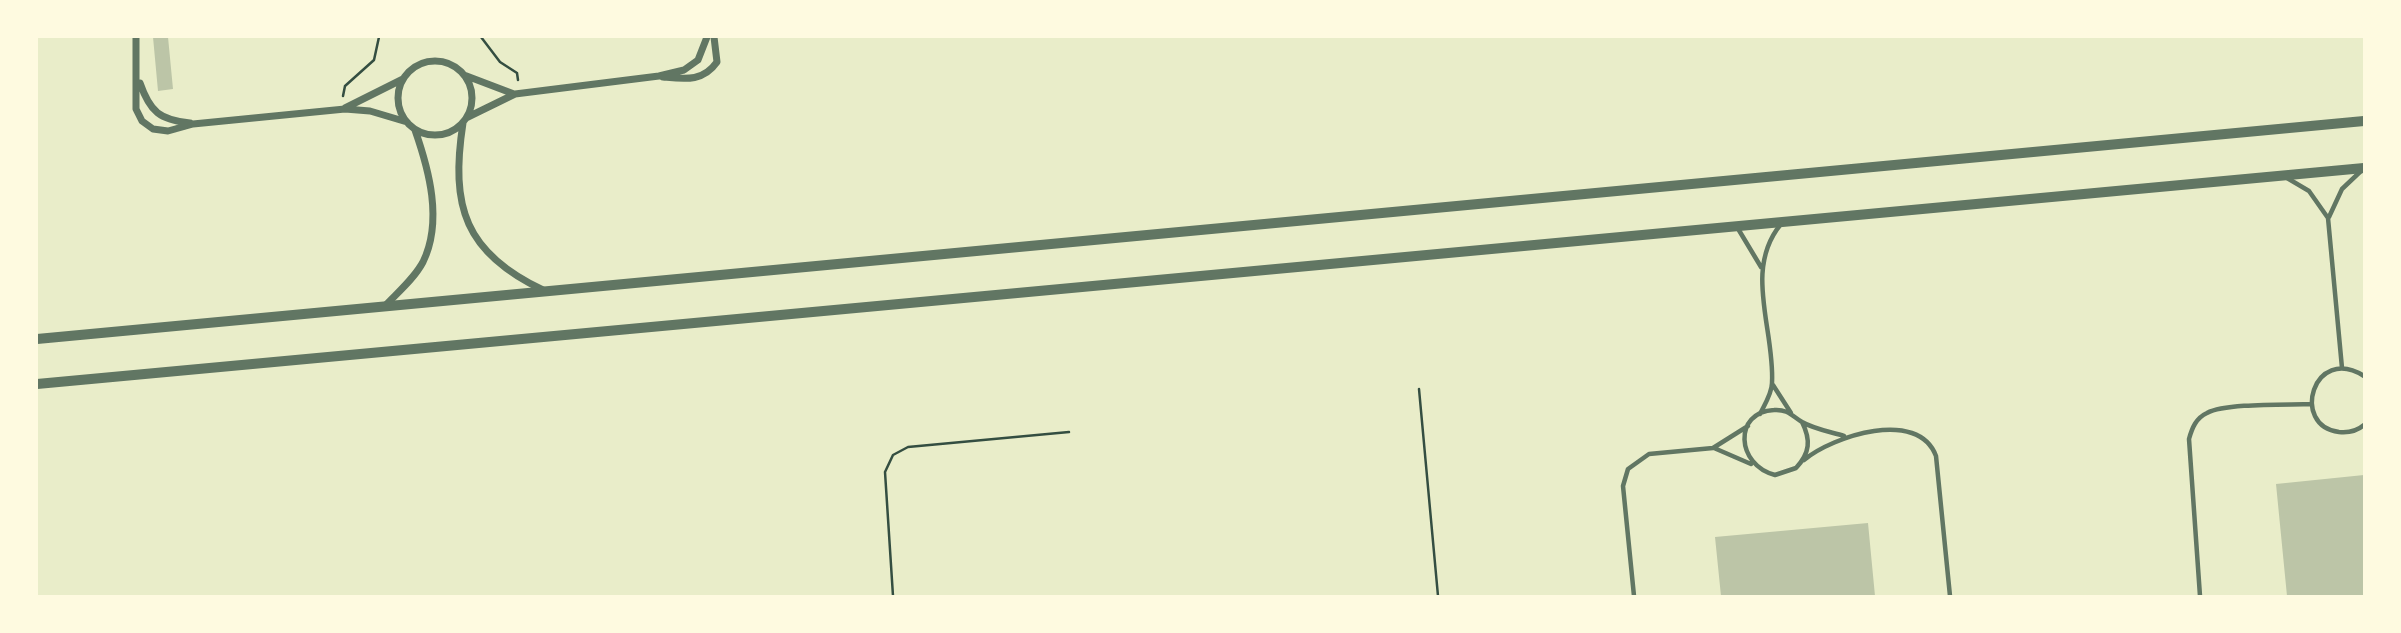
<!DOCTYPE html>
<html>
<head>
<meta charset="utf-8">
<style>
  body { margin:0 }
  #map { position:relative; width:2401px; height:633px; overflow:hidden; background:#e9edc9; font-family:"Fira Sans",sans-serif }
  canvas { display:block }
  .frame { position:absolute; inset:0; border:38px solid #fefae0; pointer-events:none }
</style>
</head>
<body>
<div id="map">
<canvas width="2401" height="633"></canvas>
<div class="frame"></div>
</div>
<script>
const ctx = document.querySelector('canvas').getContext('2d');
ctx.lineJoin = 'round';
function fillPath(path, color) { ctx.fillStyle = color; ctx.fill(path, 'evenodd'); }
function stroke(path, color, width, dash) { ctx.strokeStyle = color; ctx.lineWidth = width; ctx.lineCap = dash ? 'butt' : 'round'; ctx.setLineDash(dash || []); ctx.stroke(path); }
fillPath(new Path2D(`
  M153 37H168L173 89 158 91Z
  M2364 475V596H2287L2276 484Z
  M1868 523 1875 596H1721L1715 537Z`), '#bcc5a7');
stroke(new Path2D(`
  M481 37 500 62 517 73 518 80
  M343 96 345 86 374 60 379 37
  M1419 389 1438 596
  M893 596 885 472 893 455 908 447 1069 432`), '#344e41', 2.5);
stroke(new Path2D(`
  M2287 178 2309 191 2328 218 2342 368
  M2329 217 2342 189 2361 171
  M1737 227 1761 267
  M2364 376C2313 344 2290 426 2339 432 2349 433 2357 431 2364 425
  M1773 385 1791 413
  M1760 414C1765 404 1772 393 1772 383 1775 330 1743 270 1781 224
  M1802 422C1811 440 1810 453 1796 468L1775 475C1736 465 1733 412 1774 410 1788 409 1792 416 1802 422 1814 429 1831 432 1844 436
  M1714 448 1751 464
  M1804 460C1833 436 1918 408 1936 456L1950 596
  M1634 596 1623 486 1628 469 1649 454 1713 448 1748 426
  M2200 596 2189 439C2192 428 2196 418 2207 413 2226 403 2287 405 2311 404`), '#617663', 4.5);
stroke(new Path2D(`
  M136 37V109L142 121 153 129 168 131 193 124 345 109 370 111 407 122
  M398 98a37 37 0 1 1 74 0a37 37 0 1 1-74 0Z
  M464 75 514 94
  M663 77C685 79 703 82 717 62L714 37
  M140 83C150 112 160 120 190 123
  M345 108 403 79
  M468 117 515 94 659 76 684 70 698 60 707 37
  M463 123C450 207 465 253 543 290
  M384 307C397 293 414 279 423 262 443 221 429 170 415 130`), '#617663', 7);
stroke(new Path2D(`
  M37 339 2364 121
  M37 384 2364 168`), '#617663', 10);
</script>
</body>
</html>
